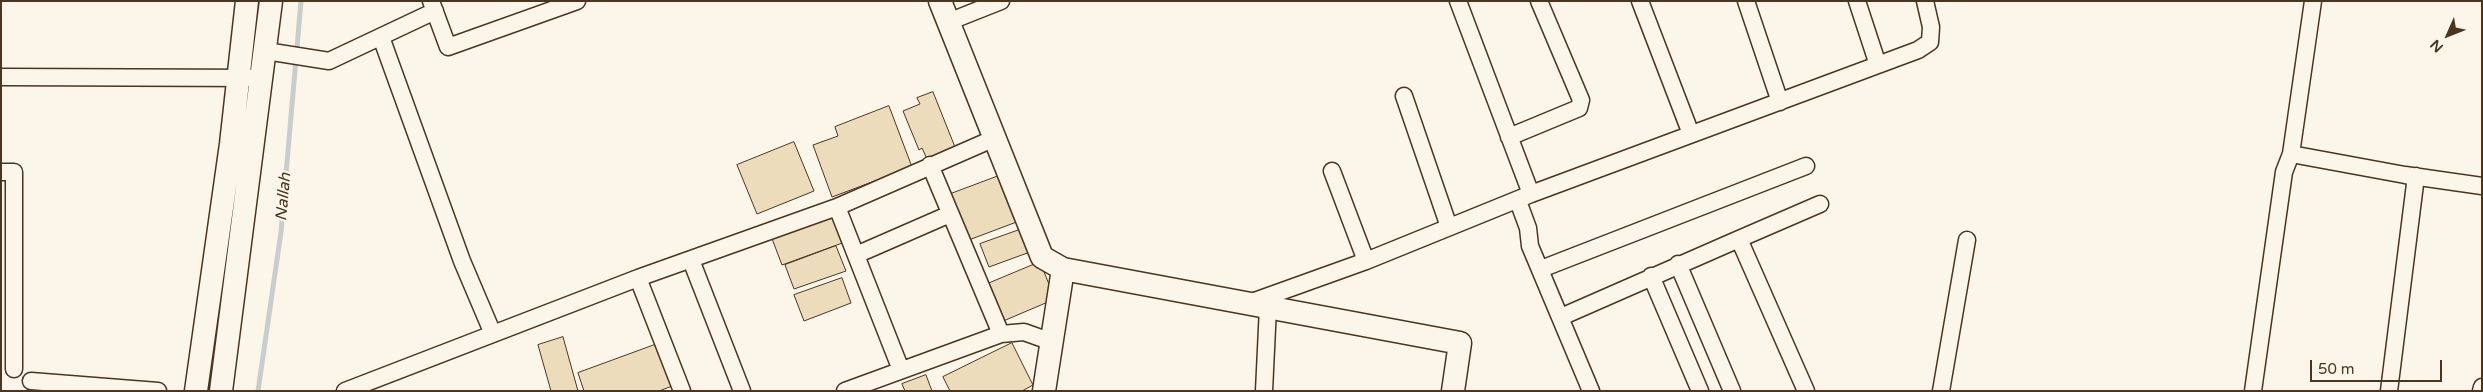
<!DOCTYPE html>
<html>
<head>
<meta charset="utf-8">
<style>
  body { margin:0 }
  #map { position:relative; width:2483px; height:392px; overflow:hidden; background:#fbf6e9; font-family:"Varela Round",sans-serif }
  canvas { display:block }
  .frame { position:absolute; inset:0; border:2px solid #4a3520; pointer-events:none }
  .north { position:absolute; left:2423px; top:10px; width:50px; height:50px; -webkit-text-stroke:4px #fbf6e9; paint-order:stroke; rotate:226deg; font-size:14px; font-weight:700; line-height:20px; text-align:center; color:#4a3520 }
  .north::after { content:''; display:block; margin:auto; width:18px; height:22px; background:#4a3520; clip-path:polygon(50% 0,100% 100%,50% 72%,0 100%) }
  .scale { position:absolute; left:2310px; top:360px; width:132px; height:22px; box-sizing:border-box; border:2px solid #4a3520; border-top:0; padding-left:6px; font-size:15px; line-height:18px; white-space:nowrap; color:#4a3520; -webkit-text-stroke:4px #fbf6e9; paint-order:stroke }
</style>
</head>
<body>
<div id="map">
<canvas width="2483" height="392"></canvas>
<div class="frame"></div>
<div class="north">N</div>
<div class="scale">50 m</div>
</div>
<script>
const ctx = document.querySelector('canvas').getContext('2d');
ctx.lineJoin = 'round';
function stroke(path, color, width, dash) { ctx.strokeStyle = color; ctx.lineWidth = width; ctx.lineCap = dash ? 'butt' : 'round'; ctx.setLineDash(dash || []); ctx.stroke(path); }
function fillPath(path, color) { ctx.fillStyle = color; ctx.fill(path, 'evenodd'); }
function write(font, color, halo, rows, align = 'center') {
  ctx.font = font + ' "Varela Round",sans-serif'; ctx.lineWidth = 4; ctx.setLineDash([]); ctx.textBaseline = 'middle'; ctx.strokeStyle = halo; ctx.fillStyle = color; for (const [text, x, y, turn = 0] of rows) {
    ctx.save(); ctx.translate(x, y); ctx.rotate((+turn || 0) * Math.PI / 180); ctx.textAlign = isNaN(turn) ? turn : align; if (halo) ctx.strokeText(text, 0, 0); ctx.fillText(text, 0, 0); ctx.restore();
  }
}
stroke(new Path2D(`
  M258 391 281 232 301 1`), '#c9cecd', 5);
const building = new Path2D(`
  M933 92 955 147 927 159 922 148 919 150 903 111 920 104 917 98Z
  M889 106 912 167 832 197 813 145 838 136 835 127Z
  M794 142 814 191 757 214 737 165Z
  M1004 174 1022 220 966 241 948 195Z
  M834 213 845 242 782 265 771 236Z
  M1022 229 1030 252 989 267 980 244Z
  M836 246 846 271 794 289 785 265Z
  M1040 262 1055 299 1001 322 985 285Z
  M842 278 851 303 804 321 794 295Z
  M563 337 578 391H551L538 345Z
  M660 343 675 385 659 391H584L578 373Z
  M1012 343 1033 385 1022 391H950L943 377Z
  M926 375 932 391H905L902 384Z`);
fillPath(building, '#ecdcbc');
stroke(building, '#4a3520', 1);
const street = new Path2D(`
  M431 1 448 47 577 1
  M1640 1 1691 134
  M1746 1 1780 102
  M1857 1 1878 65
  M948 22 1001 1
  M381 37 462 261 493 334
  M266 51 329 61 435 11
  M1 77 262 78
  M1404 96 1449 227
  M1509 137 1579 108 1581 100 1539 1
  M2291 154 2405 175 2482 186
  M1332 171 1366 261
  M1 172H14V369
  M1531 194 1918 50 1930 42 1931 27 1925 1
  M1518 201 1528 228 1530 246 1591 391
  M837 207 901 370
  M1739 239 1820 204
  M856 255 950 214
  M691 260 742 391
  M1678 264 1732 391
  M1541 269 1806 166
  M1651 276 1700 391
  M638 278 682 391
  M1249 303 1366 261 1531 194 1458 1
  M1561 317 1739 239 1806 391
  M1001 334 1024 332 1052 342
  M31 381 158 391
  M345 391 638 278 837 207 995 138
  M845 391 1001 334 930 165
  M1264 391 1268 307
  M1941 391 1967 240
  M2253 391 2284 172 2291 154 2313 1
  M2389 391 2416 176
  M2481 391 2482 387`);
const secondary = new Path2D(`
  M940 1 1042 257 1063 269 1460 343 1453 391
  M196 391 231 144 247 1
  M221 391 271 1
  M1044 391 1063 269`);
stroke(street, '#4a3520', 19);
stroke(secondary, '#4a3520', 25);
stroke(street, '#fbf6e9', 16);
stroke(secondary, '#fbf6e9', 22);
write('italic 16px', '#4a3520', '#fbf6e9', [
  ["Nallah",284,197,-85]
]);
</script>
</body>
</html>
